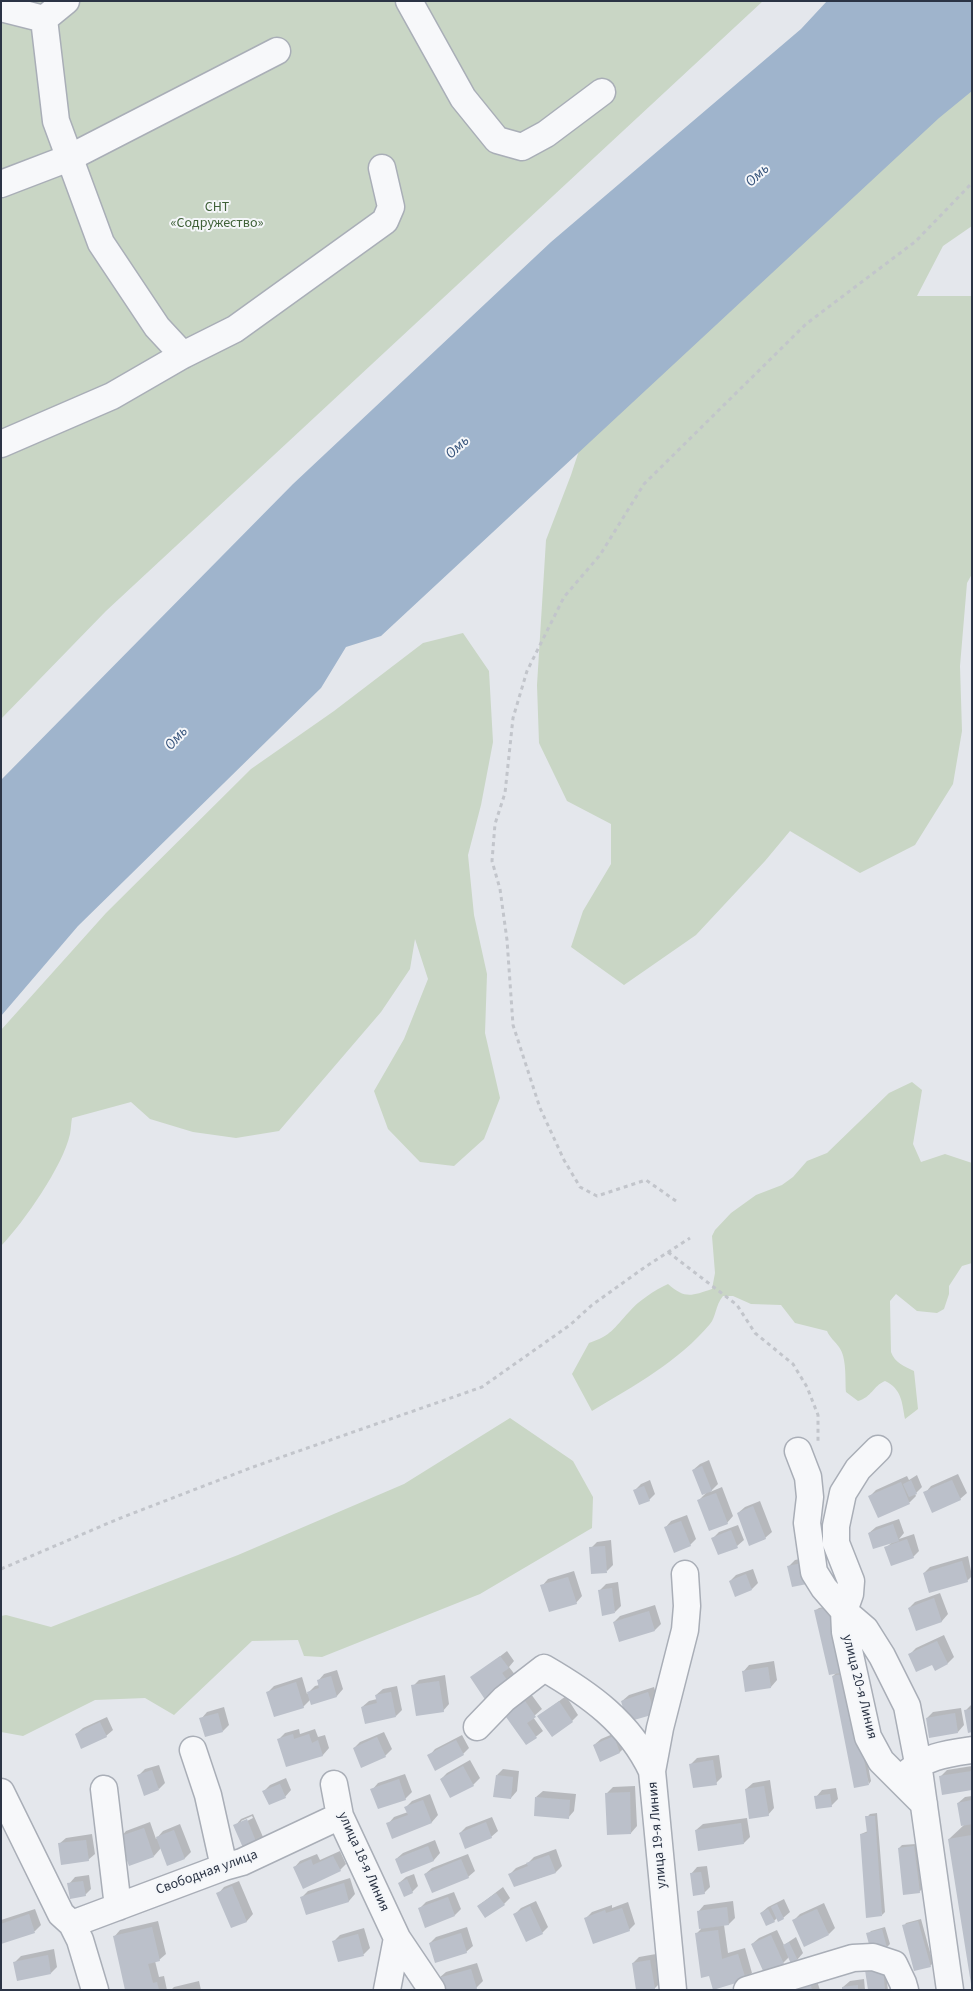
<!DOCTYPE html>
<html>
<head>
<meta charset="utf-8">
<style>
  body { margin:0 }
  #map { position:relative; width:973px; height:1991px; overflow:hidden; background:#e4e7ec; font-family:"Source Sans 3",sans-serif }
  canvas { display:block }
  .frame { position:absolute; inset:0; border:2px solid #2b3445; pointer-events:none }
</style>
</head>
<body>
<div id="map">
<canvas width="973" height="1991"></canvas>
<div class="frame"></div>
</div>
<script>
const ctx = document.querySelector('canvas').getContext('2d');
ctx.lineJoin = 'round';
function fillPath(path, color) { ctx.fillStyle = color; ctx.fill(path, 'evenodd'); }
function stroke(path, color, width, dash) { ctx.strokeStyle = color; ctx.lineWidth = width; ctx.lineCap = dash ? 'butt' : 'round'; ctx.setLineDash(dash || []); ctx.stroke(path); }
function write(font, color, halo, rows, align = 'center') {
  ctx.font = font + ' "Source Sans 3",sans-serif'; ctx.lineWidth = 4; ctx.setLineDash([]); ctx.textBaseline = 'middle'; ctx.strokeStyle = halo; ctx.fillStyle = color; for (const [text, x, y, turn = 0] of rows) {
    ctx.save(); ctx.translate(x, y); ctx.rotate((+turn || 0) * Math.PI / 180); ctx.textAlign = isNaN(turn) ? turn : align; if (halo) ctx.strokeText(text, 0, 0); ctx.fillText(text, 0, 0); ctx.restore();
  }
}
fillPath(new Path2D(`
  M1 1H763L106 611 1 719Z
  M972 77V226L943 246 917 296H972V574L967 583 960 666 962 731 953 784 915 845 860 873 790 831 765 861 696 935 624 985 571 947 583 911 611 864V824L567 801 539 743 537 685 546 540 571 475 593 408Z
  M463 633 489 671 493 742 481 805 468 855 474 915 487 974 485 1033 500 1098 484 1139 454 1166 420 1162 388 1129 374 1091 404 1039 428 979 415 939 410 969 381 1012 279 1131 236 1138 193 1132 150 1119 131 1102 72 1118C71 1123 71 1129 70 1134 63 1166 24 1222 1 1246V1030L106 913 251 769 334 711 423 643Z
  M912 1082 922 1090 913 1144 921 1162 945 1154 972 1163V1263L962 1266 949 1286V1294L944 1309 937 1313 917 1311 896 1294 890 1301 891 1352C895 1363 904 1366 914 1371L918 1409 905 1419C902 1403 902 1389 885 1381 873 1386 872 1397 858 1401L846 1392C845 1379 847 1358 839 1347 835 1341 830 1338 827 1331L795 1323 781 1305 751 1304 733 1296H723C715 1306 716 1317 710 1324 679 1361 634 1386 592 1411L572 1374 589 1343C612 1335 613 1329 629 1312 638 1301 655 1290 668 1284 685 1299 691 1296 712 1289L715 1273 712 1236 715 1230 731 1213 756 1195 782 1185 793 1177 807 1161 827 1153 889 1093Z
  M510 1418 573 1461 593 1497 592 1528 480 1594 322 1657 304 1656 298 1640 252 1641 174 1715 145 1698 95 1700 23 1736 1 1732V1616L6 1615 51 1627 238 1555 404 1484Z`), '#c9d6c5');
fillPath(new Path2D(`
  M827 1H972V91L939 118 381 636 346 647 321 688 78 926 1 1016V780L293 484 551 242 801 29Z`), '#9fb4cc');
fillPath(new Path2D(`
  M709 1460 718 1484 710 1492 722 1487 733 1516 727 1523 699 1500 706 1493 693 1470 700 1464Z
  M958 1474 967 1493 960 1499 925 1493 931 1486Z
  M917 1475 922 1487 915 1494 916 1496 910 1502 879 1516 870 1496 876 1490 907 1476 909 1480Z
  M650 1480 655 1494 649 1500 635 1490 641 1484Z
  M760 1501 772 1532 765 1538 738 1513 745 1507Z
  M687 1515 696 1539 690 1545 665 1528 671 1521Z
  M899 1519 904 1533 899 1539 914 1534 919 1551 913 1557 886 1548 892 1542 869 1533 876 1527Z
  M738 1525 744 1540 737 1546 713 1538 719 1532Z
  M611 1540 613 1565 607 1571 591 1548 597 1542Z
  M968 1556 972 1576 967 1581 924 1573 930 1567Z
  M809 1557 807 1583 789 1566 795 1560Z
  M753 1569 758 1583 752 1589 730 1581 736 1575Z
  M574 1571 582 1596 576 1603 542 1586 548 1579Z
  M618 1582 621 1606 615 1612 600 1590 606 1584Z
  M940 1593 948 1614 942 1621 917 1629 909 1608 915 1602Z
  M655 1605 661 1624 655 1630 614 1622 620 1616Z
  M834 1605 850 1671 871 1781 869 1784 833 1676 837 1672 816 1610 819 1608Z
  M944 1635 954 1657 948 1663H933L910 1654 916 1648Z
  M507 1651 514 1661 509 1667 516 1676 510 1683 472 1678Z
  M774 1661 777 1680 771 1687 746 1690 743 1672 749 1665Z
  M337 1670 343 1689 337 1696 311 1699 303 1707 268 1692 274 1686 302 1677 307 1694 315 1686 319 1685 318 1681 324 1674Z
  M445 1675 449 1704 443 1711 413 1686 419 1680Z
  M397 1686 402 1710 396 1716 362 1707 369 1701 377 1699 376 1695 383 1689Z
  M654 1687 660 1706 654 1712 622 1701 629 1695Z
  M528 1690 542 1709 533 1717 543 1731 527 1744 503 1710Z
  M566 1696 578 1715 572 1721 539 1716Z
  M972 1704V1731L965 1711Z
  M224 1707 229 1725 223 1731 201 1719 207 1712Z
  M961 1708 964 1725 958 1732 927 1718 933 1712Z
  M107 1717 113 1730 106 1736 76 1734 83 1728Z
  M299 1729 300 1734 315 1729 318 1737 325 1735 329 1748 323 1755 287 1766 278 1740 285 1733Z
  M620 1731 626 1746 620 1752 600 1760 594 1745 601 1739Z
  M384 1732 392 1749 385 1756 354 1748 360 1742Z
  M462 1735 469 1748 463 1754 429 1756 435 1749Z
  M719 1755 722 1777 716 1783 691 1764 697 1758Z
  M470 1760 480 1778 473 1785 441 1779 447 1773Z
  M159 1765 165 1783 159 1789 138 1776 145 1769Z
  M972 1766V1789L940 1777 947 1770Z
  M503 1769 519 1771 517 1791 511 1798 497 1775Z
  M405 1774 412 1792 405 1799 372 1790 378 1783Z
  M286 1778 291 1790 285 1797 264 1791 270 1785Z
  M770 1780 774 1808 768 1815 746 1789 753 1783Z
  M635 1786 637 1826 631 1833 607 1793 613 1787Z
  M836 1788 838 1799 831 1806 816 1797 822 1790Z
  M543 1791 576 1794 574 1811 568 1818 536 1797Z
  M430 1794 438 1815 432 1822 393 1837 388 1824 394 1817 408 1812 406 1807 412 1801Z
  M972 1796V1983L949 1839 965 1824 958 1803 965 1797Z
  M877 1813 885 1912 882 1915 861 1834 868 1831 867 1817 870 1814Z
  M253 1814 263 1837 257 1843 235 1826 241 1819ZM252 1816 253 1818 241 1824V1821Z
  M492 1817 498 1831 491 1837 460 1833 466 1827Z
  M747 1818 750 1837 744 1843 696 1830 703 1824Z
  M150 1822 156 1839 163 1831 180 1824 191 1852 185 1858 168 1865 161 1848 154 1856 120 1838 126 1831Z
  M92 1834 95 1854 88 1860 59 1844 66 1838Z
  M435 1840 440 1853 434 1860 401 1872 396 1859 403 1853Z
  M916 1844 922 1889 919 1892 899 1848 902 1845Z
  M556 1849 562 1866 556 1872 534 1880V1878L510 1874 516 1868 528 1863 534 1857Z
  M340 1851 346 1864 340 1870 294 1868 300 1861 317 1854 320 1860Z
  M468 1854 475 1871 468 1877 425 1874 432 1868Z
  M707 1866 710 1887 704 1893 691 1874 697 1867Z
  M414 1874 418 1886 412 1892 399 1883 406 1877Z
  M89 1875 91 1889 85 1895 69 1884 75 1877Z
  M350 1878 355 1894 349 1901 307 1913 302 1897 308 1891Z
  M239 1881 253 1914 247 1921 232 1927 218 1894 224 1887Z
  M503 1887 510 1898 504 1904 478 1906Z
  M454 1892 461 1909 455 1915 419 1909 426 1902Z
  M784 1899 790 1912 783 1918H777L774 1921 761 1913 768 1907Z
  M536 1901 548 1927 542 1933 515 1914 521 1908Z
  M733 1901 735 1918 729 1924 724 1925 728 1953 745 1948 752 1973 745 1979 714 1988 696 1934 701 1929 698 1912 704 1905Z
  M628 1902 635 1924 629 1930 586 1918 592 1912 612 1905V1908Z
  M824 1903 835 1928 829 1934 794 1920 800 1914Z
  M35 1909 41 1925 35 1931 1 1943V1920Z
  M921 1919 933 1963 930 1966 904 1926 906 1923Z
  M158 1921 166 1954 159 1960 155 1961 159 1977 164 1976 167 1990H127L114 1937 120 1930Z
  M467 1927 473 1946 466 1952 430 1943 436 1937Z
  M885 1927 890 1944 887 1947 872 1950 868 1934 871 1931Z
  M364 1928 370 1948 364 1954 339 1961 334 1941 340 1935Z
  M777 1930 784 1945 796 1937 803 1953 797 1960 789 1957 783 1963 752 1944 759 1938Z
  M54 1949 57 1967 51 1973 15 1962 21 1956Z
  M656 1954 661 1982 655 1988 638 1990 633 1963 639 1957Z
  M477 1963 483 1981 476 1988 468 1990H443L439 1978 446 1972Z
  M885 1966 888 1990H869Z
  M816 1978 820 1990H786Z
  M864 1979 865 1990H843V1987L850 1981Z
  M199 1981 201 1990H171L174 1987Z`), '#0003');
fillPath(new Path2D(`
  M702 1466 712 1491 702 1495 692 1470Z
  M911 1480 917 1494 909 1497 903 1484Z
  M952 1480 961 1500 932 1513 923 1492Z
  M901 1482 910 1504 878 1518 868 1496Z
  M644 1486 650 1501 639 1505 633 1490Z
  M716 1493 728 1524 709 1531 697 1500Z
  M753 1506 766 1539 749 1546 737 1513Z
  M681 1521 691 1546 674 1553 664 1527Z
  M893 1524 899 1541 873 1549 868 1533Z
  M731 1530 738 1548 718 1555 711 1538Z
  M907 1539 914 1558 891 1566 884 1547Z
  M605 1546 607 1573 591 1574 589 1547Z
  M962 1561 968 1582 929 1593 923 1573Z
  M803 1563 807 1584 792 1587 787 1566Z
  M746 1574 752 1590 735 1597 729 1581Z
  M568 1577 577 1604 549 1612 540 1585Z
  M612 1588 615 1613 602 1616 598 1590Z
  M934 1598 942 1622 916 1631 908 1608Z
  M831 1607 845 1672 829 1675 814 1610Z
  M649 1611 655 1631 619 1642 613 1622Z
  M937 1641 948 1664 935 1671 932 1665 916 1672 908 1654Z
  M500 1656 509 1668 502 1673 510 1684 486 1701 470 1677Z
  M768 1667 771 1688 745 1692 742 1671Z
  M847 1673 869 1785 854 1788 832 1676Z
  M331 1676 337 1697 311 1705 307 1692 319 1688 317 1680Z
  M439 1681 444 1712 416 1716 411 1685Z
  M296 1682 304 1708 274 1717 266 1692Z
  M391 1692 396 1717 365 1724 361 1707 377 1703 375 1695Z
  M648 1692 655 1714 627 1722 621 1701Z
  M521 1695 536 1717 527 1723 537 1738 526 1745 501 1710Z
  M559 1701 573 1722 552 1737 537 1716Z
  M972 1709V1732L968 1733 964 1710Z
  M218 1713 223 1732 205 1737 199 1718Z
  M955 1713 958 1733 929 1738 926 1718Z
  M100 1722 107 1737 81 1749 75 1734Z
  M293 1734 294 1739 309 1734 312 1743 318 1740 323 1756 286 1767 277 1739Z
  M614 1736 620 1753 600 1762 593 1745Z
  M377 1737 386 1757 361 1768 353 1748Z
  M456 1740 464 1755 435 1771 427 1755Z
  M713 1760 717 1785 693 1788 689 1764Z
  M463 1766 474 1786 450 1798 440 1779Z
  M152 1770 159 1790 144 1796 137 1775Z
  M972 1771V1790L942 1795 939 1776Z
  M496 1775 513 1777 511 1799 493 1797Z
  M399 1779 406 1800 378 1809 370 1789Z
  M280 1784 286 1798 269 1805 262 1791Z
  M764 1786 769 1816 749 1819 745 1789Z
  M630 1792 631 1834 607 1835 605 1793Z
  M830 1794 832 1807 816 1809 814 1796Z
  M535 1797 570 1800 569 1819 534 1816Z
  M423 1800 432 1823 392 1839 386 1823 408 1815 404 1807Z
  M972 1800V1824L961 1826 957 1803Z
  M865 1816H875L882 1916 866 1918 860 1834 867 1833Z
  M247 1819 257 1844 244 1850 233 1825Z
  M486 1822 492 1838 465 1849 459 1833Z
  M741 1823 744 1844 698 1851 695 1830Z
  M144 1828 154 1857 129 1866 118 1837Z
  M174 1830 185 1859 167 1866 156 1837Z
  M972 1835V1984H971L948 1839Z
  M86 1840 89 1861 61 1865 58 1843Z
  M428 1846 434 1861 401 1874 395 1859Z
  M914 1846 920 1893 903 1895 898 1848Z
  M549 1855 556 1873 514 1887 508 1874 528 1866 526 1863Z
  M333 1856 341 1871 303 1889 293 1867 311 1859 313 1865Z
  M461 1859 469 1878 432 1893 424 1874Z
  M701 1872 705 1894 693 1896 690 1873Z
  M407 1879 413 1893 404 1897 398 1883Z
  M83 1881 86 1896 70 1899 67 1883Z
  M344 1883 349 1902 306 1915 300 1897Z
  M232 1886 247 1922 231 1928 216 1893Z
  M496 1893 505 1905 485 1918 477 1906Z
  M448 1897 455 1916 425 1928 418 1908Z
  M777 1904 784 1919 778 1922 771 1907Z
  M530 1906 543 1934 526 1942 513 1914Z
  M727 1907 729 1925 699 1929 697 1911Z
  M622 1908 630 1931 593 1944 584 1918 605 1910 606 1913Z
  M768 1909 775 1922 766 1926 760 1913Z
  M817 1909 829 1935 804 1947 792 1920Z
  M29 1914 35 1933 1 1944V1924Z
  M918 1921 931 1967 914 1971 902 1925Z
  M152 1927 160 1961 148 1964 153 1983 157 1982 159 1990H125L113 1936Z
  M882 1929 887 1948 871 1952 866 1933Z
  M718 1930 722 1959 738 1954 746 1980 713 1990 709 1976 701 1978 695 1933Z
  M461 1933 467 1953 435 1963 429 1943Z
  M358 1934 364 1956 338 1962 332 1941Z
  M771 1935 784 1964 764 1973 751 1944Z
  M789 1942 798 1961 791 1964 783 1945Z
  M48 1955 51 1974 17 1981 13 1962Z
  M650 1960 655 1989 636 1990 632 1963Z
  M883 1968 885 1990H868L865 1970Z
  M471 1969 477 1989 441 1990 438 1978Z
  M810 1983 812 1990H791Z
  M858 1985V1990H842V1987Z`), '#bbc0ca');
const minor = new Path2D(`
  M66 1 44 19 56 121 101 243 157 327 183 355
  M409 1 463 98 497 140 522 147 546 134 602 92
  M1 8 44 19
  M1 184 69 158 277 51
  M1 444 112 396 183 355 235 329 385 221 391 207 382 168
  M878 1449 858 1469 843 1493 836 1526V1543L851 1581 850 1594 844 1611 865 1629 882 1656 907 1706 918 1763 950 1990
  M798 1451 808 1477 810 1497 807 1523 814 1572 824 1588 844 1611 845 1632 868 1737 881 1761 924 1804
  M477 1727 504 1699 544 1668C589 1694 629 1722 652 1771L673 1990
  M193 1750 208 1795 224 1867
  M652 1771 660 1728 685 1630 687 1606 685 1574
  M906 1774C927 1756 945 1754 972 1750
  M334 1784 340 1816 397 1938 387 1990
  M104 1789 118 1907
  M1 1792 61 1914 72 1924 80 1940 95 1990
  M72 1924 224 1867 242 1862 340 1816
  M397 1938 432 1990
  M747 1990 853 1958 873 1957 894 1964 903 1983 905 1990`);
stroke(minor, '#a9aeb7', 29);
stroke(new Path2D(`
  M676 1201 646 1180 597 1196 580 1187 564 1160 540 1108 513 1025 507 940 500 889 492 861 495 824 505 793 513 718 527 671 564 597 600 555 644 484 806 324 916 241 972 183
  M668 1252 737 1305 755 1333 793 1364 807 1387 818 1415V1443
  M1 1569 118 1519 253 1467 482 1387 570 1325 592 1305 645 1267 690 1238`), '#c2c5cb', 3, [4, 4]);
stroke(minor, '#f7f8fa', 26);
write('14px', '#3f6138', '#f4f6f9', [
  ["СНТ",217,208],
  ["«Содружество»",217,224]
]);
write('14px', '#2b3445', '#f4f6f9', [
  ["улица 20-я Линия",859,1687,76],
  ["улица 19-я Линия",658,1835,-95],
  ["улица 18-я Линия",363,1862,66],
  ["Свободная улица",207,1873,-20]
]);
write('italic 15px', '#34527a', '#f4f6f9', [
  ["Омь",758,176,-42],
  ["Омь",458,448,-42],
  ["Омь",177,739,-48]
]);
</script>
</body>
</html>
